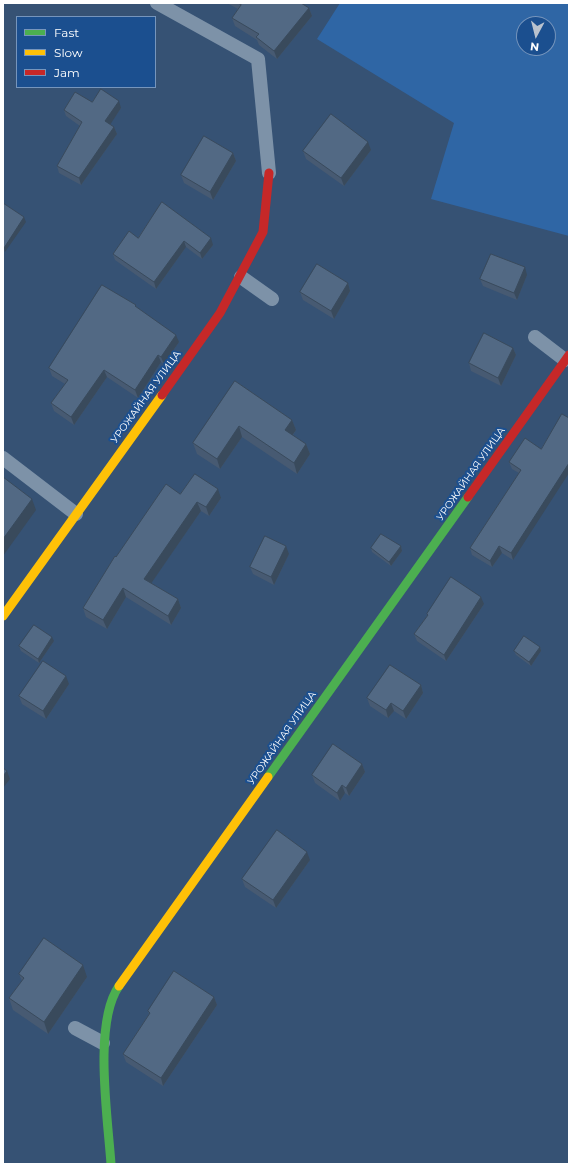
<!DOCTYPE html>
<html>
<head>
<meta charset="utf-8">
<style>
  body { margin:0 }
  #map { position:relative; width:572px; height:1167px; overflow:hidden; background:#365274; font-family:Montserrat,sans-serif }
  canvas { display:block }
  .frame { position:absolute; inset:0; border:4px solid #fff; pointer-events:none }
  .legend { position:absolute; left:16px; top:16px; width:140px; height:72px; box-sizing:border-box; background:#1b4f8f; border:1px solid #7695bc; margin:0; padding:5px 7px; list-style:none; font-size:12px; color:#fff }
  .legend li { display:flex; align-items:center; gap:8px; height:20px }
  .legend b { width:20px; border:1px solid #7695bc }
  .north { position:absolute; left:516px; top:16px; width:40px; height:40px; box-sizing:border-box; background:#1b4f8f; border:1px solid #7695bc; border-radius:50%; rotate:187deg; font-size:11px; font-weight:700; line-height:16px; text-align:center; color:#fff }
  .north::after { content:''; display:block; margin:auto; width:14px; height:18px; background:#b9c2ce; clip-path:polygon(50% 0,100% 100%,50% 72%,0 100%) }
</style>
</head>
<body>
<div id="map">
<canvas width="572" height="1167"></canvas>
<div class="frame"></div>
<ul class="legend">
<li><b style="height:5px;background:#4caf50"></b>Fast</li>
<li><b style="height:5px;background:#ffc107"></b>Slow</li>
<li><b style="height:5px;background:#c62828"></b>Jam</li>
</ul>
<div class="north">N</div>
</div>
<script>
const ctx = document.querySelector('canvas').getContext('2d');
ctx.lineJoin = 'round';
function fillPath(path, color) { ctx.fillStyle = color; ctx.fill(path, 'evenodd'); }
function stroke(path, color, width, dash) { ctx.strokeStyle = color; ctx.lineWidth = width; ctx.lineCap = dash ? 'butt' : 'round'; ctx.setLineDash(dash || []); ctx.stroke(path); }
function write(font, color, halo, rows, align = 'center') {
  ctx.font = font + ' Montserrat,sans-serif'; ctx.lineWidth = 4; ctx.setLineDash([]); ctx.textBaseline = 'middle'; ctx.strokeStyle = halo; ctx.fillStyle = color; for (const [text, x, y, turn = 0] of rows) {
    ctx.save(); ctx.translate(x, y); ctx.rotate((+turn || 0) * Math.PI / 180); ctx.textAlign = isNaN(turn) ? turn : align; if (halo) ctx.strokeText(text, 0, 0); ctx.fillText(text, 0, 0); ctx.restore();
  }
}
fillPath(new Path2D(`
  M340 3H569V236L431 199 454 123 317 39ZM524 24H548V48H524Z`), '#2f66a5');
stroke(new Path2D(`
  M157 3 258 59 269 173
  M241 277 272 299
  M535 337 565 360
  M3 458 76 514
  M75 1028 103 1043`), '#7d92a8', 14);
stroke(new Path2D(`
  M268 777 468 497
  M111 1164C108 1119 93 1023 119 986`), '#4caf50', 9);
stroke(new Path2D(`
  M3 616 162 395
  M119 986 268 777`), '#ffc107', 9);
stroke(new Path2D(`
  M162 395 220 313 263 232 269 173
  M468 497 569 355`), '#c62828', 9);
fillPath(new Path2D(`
  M227 3H301L309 8 312 16 277 59 259 45 257 40 235 26 232 18 238 9Z
  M92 102 121 108 110 124 114 127 117 134 81 185 59 173 57 166 80 126 66 116 64 110Z
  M371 150 344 186 306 159 303 151Z
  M233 153 236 161 213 200 184 183 181 175Z
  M162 202 213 245 202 259 186 247 156 289 115 260 113 254 138 238Z
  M527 275 517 300 483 286 480 279Z
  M348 283 350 291 334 319 303 300 300 292Z
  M138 308 179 342 164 364 161 362 138 398 107 377 74 425 54 411 51 403 65 384 52 376 49 368Z
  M513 348 516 355 501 386 471 371 469 363Z
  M235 381 292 420 296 430 293 435 306 444 310 454 297 474 242 437 220 469 197 454 193 443Z
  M525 438 513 560 502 553 492 567 472 555 470 548 519 473 512 469 509 462Z
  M180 494 221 498 209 516 201 511 151 583 178 599 181 608 171 625 126 597 107 629 86 617 83 608 116 557Z
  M401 546 402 551 391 566 372 552 371 548Z
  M289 554 274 585 253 574 250 567Z
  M484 604 446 661 417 641 414 634 427 616V614Z
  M54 641 39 663 21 651 19 646Z
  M540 647 541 651 531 666 516 655 514 651Z
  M69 684 46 719 22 704 19 696Z
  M421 685 423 693 406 719 394 711 388 718 370 706 367 698Z
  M362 764 365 772 349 796 345 793 340 801 315 783 312 775Z
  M310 860 276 908 245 887 242 879Z
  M19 974 87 977 48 1034 13 1010 9 998 22 981Z
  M214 997 217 1005 163 1086 126 1062 123 1054 149 1014 148 1011Z`), '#475a72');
fillPath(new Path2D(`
  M309 8 312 16 277 59 274 51Z
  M119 101 121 108 108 128 105 121Z
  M114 127 117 134 81 185 79 178Z
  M368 142 371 150 344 186 341 178Z
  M233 153 236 161 213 200 210 192Z
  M24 217 26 222 5 252 4 248Z
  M211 238 213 245 202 259 200 253Z
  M184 241 186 247 156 289 154 282Z
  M525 267 527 275 517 300 514 293Z
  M348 283 350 291 334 319 331 311Z
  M176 335 179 342 164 364 161 357Z
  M513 348 516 355 501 386 498 378Z
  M158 355 161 362 138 398 135 390Z
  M104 370 107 377 74 425 71 417Z
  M292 420 296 430 289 440 285 430Z
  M239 426 242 437 220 469 217 459Z
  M306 444 310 454 297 474 294 463Z
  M569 463V473L513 560 511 553Z
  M218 489 221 498 209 516 206 507Z
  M32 499 36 510 3 556V539Z
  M197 502 201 511 148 588 144 579Z
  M286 546 289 554 274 585 271 577Z
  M401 546 402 551 391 566 389 562Z
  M499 546 502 553 492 567 490 561Z
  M123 588 126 597 107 629 103 620Z
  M481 597 484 604 446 661 444 655Z
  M178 599 181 608 171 625 168 616Z
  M52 637 54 641 39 663 38 659Z
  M540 647 541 651 531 666 529 662Z
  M66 676 69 684 46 719 43 711Z
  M421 685 423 693 406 719 403 711Z
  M391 703 394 711 388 718 386 710Z
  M362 764 365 772 349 796 346 788Z
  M7 771 10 779 3 788V776Z
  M342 785 345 793 340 801 337 793Z
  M307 852 310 860 276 908 273 900Z
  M83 965 87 977 48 1034 44 1022Z
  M214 997 217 1005 163 1086 161 1078Z`), '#394a5c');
const building = new Path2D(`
  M238 3H301L309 8 274 51 256 37 259 34 232 18 241 5Z
  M101 89 119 101 105 121 114 127 79 178 57 166 82 122 64 110 75 92 92 102Z
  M331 114 368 142 341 178 303 151Z
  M204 136 233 153 210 192 181 175Z
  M162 202 211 238 200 253 184 241 154 282 113 254 129 231 138 238Z
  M3 203 24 217 4 248 3 247Z
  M491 254 525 267 514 293 480 279Z
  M317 264 348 283 331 311 300 292Z
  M102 285 136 305 135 306 176 335 161 357 158 355 135 390 104 370 71 417 51 403 68 380 49 368Z
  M484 333 513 348 498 378 469 363Z
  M235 381 292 420 285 430 306 444 294 463 239 426 217 459 193 443Z
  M562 414 569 418V463L511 553 499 546 490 561 470 548 521 470 509 462 525 438 541 449Z
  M195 474 218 489 206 507 197 502 144 579 178 599 168 616 123 588 103 620 83 608 115 556 116 557 166 484 180 494Z
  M3 477 32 499 3 539Z
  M381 534 401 546 389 562 371 548Z
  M265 536 286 546 271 577 250 567Z
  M451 577 481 597 444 655 414 634 428 615 427 614Z
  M34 625 52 637 38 659 19 646Z
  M524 636 540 647 529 662 514 651Z
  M43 661 66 676 43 711 19 696Z
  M390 665 421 685 403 711 391 703 386 710 367 698Z
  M333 744 362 764 346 788 342 785 337 793 312 775Z
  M3 768 7 771 3 776Z
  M277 830 307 852 273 900 242 879Z
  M44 938 83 965 44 1022 9 998 24 978 19 974Z
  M174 971 214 997 161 1078 123 1054 150 1013 148 1011Z`);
fillPath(building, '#526984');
stroke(building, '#394a5c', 1);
write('10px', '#fff', '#1b4f8f', [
  ["УРОЖАЙНАЯ УЛИЦА",146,397,-54],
  ["УРОЖАЙНАЯ УЛИЦА",471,474,-55],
  ["УРОЖАЙНАЯ УЛИЦА",282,738,-55]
]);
</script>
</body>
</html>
